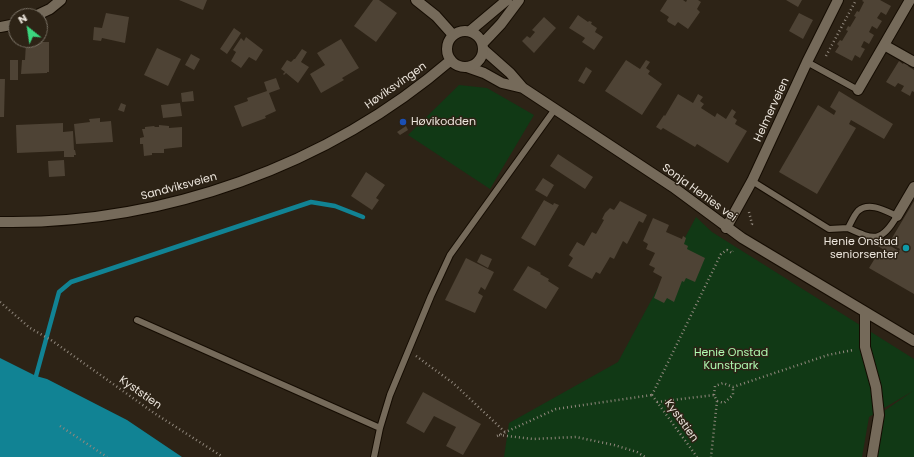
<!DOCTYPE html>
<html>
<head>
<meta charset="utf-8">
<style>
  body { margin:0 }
  #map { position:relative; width:914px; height:457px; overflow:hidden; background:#2d2316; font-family:Poppins,sans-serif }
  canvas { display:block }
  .north { position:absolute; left:8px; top:8px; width:40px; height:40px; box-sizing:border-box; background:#2d2316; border:1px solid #797165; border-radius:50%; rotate:330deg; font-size:11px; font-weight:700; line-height:16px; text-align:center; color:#ece5dc }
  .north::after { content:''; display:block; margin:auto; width:14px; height:18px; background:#3bd77f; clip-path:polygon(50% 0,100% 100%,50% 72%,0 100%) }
</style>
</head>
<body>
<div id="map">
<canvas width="914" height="457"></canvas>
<div class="north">N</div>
</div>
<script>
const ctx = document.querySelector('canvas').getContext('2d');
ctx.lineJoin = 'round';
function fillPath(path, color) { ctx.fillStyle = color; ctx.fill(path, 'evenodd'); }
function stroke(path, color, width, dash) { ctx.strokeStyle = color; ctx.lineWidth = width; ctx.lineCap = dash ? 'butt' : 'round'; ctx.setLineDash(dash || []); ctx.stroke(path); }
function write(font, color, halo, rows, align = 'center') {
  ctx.font = font + ' Poppins,sans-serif'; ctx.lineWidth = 3; ctx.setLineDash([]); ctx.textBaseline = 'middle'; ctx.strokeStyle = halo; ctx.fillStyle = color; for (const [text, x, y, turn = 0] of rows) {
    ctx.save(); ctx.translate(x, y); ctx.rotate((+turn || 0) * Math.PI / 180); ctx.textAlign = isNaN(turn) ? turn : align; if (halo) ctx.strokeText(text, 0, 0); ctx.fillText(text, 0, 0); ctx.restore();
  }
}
fillPath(new Path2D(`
  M459 85 487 88 534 115 490 189 408 135Z
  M696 217 712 232 914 359V457H874L884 411 913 391 869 417 862 457H504L509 423 618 362Z`), '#113915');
fillPath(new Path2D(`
  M0 358 36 376 47 379 127 420 182 457H0Z`), '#118394');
stroke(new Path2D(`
  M36 376 59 292 71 282 311 202 335 206 363 217`), '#118394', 4.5);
fillPath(new Path2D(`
  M179 0H207L203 10Z
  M373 0H379L397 13 376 42 354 26Z
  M667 0H683L686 2 687 0H698L701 2 697 9 700 12 688 29 678 22 675 26 668 22 667 20 669 17 660 11Z
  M786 0H802L798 7Z
  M863 0H880L891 6 886 15 881 12 877 18 882 21 877 29 872 26 869 32 874 35 869 44 864 41 861 47 865 49 860 58 855 55 852 61 835 52 839 46 837 44 840 40 842 41 848 31 846 30 848 26 850 27 856 17 854 16 857 11 859 12 864 2 862 1Z
  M106 13 129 17 125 43 102 38 101 41 93 40 94 27 102 28Z
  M799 13 813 20 803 39 789 31Z
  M578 15 588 22 589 21 592 22 591 24 597 28 595 32 603 37 594 50 582 42 585 38 569 28Z
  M544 17 556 28 534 53 522 41 527 36 530 38 535 32 532 30Z
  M234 28 241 33 227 54 220 49Z
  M246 37 263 50 256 61 249 57 241 68 231 61 236 52 233 50 241 38 244 41Z
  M341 39 359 68 342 78 344 80 321 93 310 74 325 65 317 53Z
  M26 42H49V72H47V73L21 74 22 60H25Z
  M157 48 181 59 168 86 144 75Z
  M302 49 307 52 301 62 309 67 298 83 286 73 284 75 283 74 285 72 281 69 287 60 291 62 294 59H295Z
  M191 54 200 59 194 70 185 65Z
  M10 60H18V80H10Z
  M626 60 640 69 646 60 650 62 646 68 650 71 648 74 662 84 642 115 605 91Z
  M899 61 903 64 905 61 910 63 908 66 914 70V92L912 91 910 96 901 91 904 86 898 83 895 87 886 82Z
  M586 67 592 71 584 84 578 81Z
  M276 78 280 89 269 93 276 111 265 116 266 118 242 127 234 106 248 101 247 98 267 91 264 82Z
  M0 79H5L4 117H0Z
  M193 91 194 101 182 102 181 93Z
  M839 91 893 124 884 139 851 120 849 124 856 128 817 194 779 172 818 105 834 115 836 111 830 107Z
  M678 94 693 103 698 94 703 97 700 101 704 104 701 108 715 117 717 113 726 119 732 109 736 112 733 117 737 120 735 124 747 131 728 163 697 144 695 147 663 128 661 130 656 127 664 115 665 116Z
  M121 103 126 105 124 112 118 110Z
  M180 103 182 116 163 118 161 105Z
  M100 118V122L111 121 113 142 76 144 74 124 90 122 89 119Z
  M63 123V132L73 131 74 150H75L76 155H74V157H64V151L17 153 16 125Z
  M159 125 169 126V128L182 127V147L164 149V153H152V155L144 156 143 144H140V138L144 137 142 129H145V127L154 126 155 127H159Z
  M406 126 408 130 400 135 397 132Z
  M558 154 593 177 585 189 550 166Z
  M64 160 65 176 49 177 48 161Z
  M366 172 385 185 376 198 379 200 372 210 351 196Z
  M543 178 554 185 547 197 535 190Z
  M544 200 553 205 554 203 559 205 535 246 521 238Z
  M620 201 647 215 643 223 639 221 627 244 623 241 614 259 610 257 600 274 596 272 592 279 568 266 573 258 569 255 577 242 584 246 592 232 596 234 604 220 602 219 605 213 610 208 614 210Z
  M914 201V294L869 268 880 250 894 258 895 257 878 246 882 241 899 251 900 249 889 243Z
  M653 218 669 225 666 232 682 239 683 236 686 238 684 244 688 246 687 249 705 258 695 282 686 278 684 282 682 281 674 302 667 298 664 303 654 298 662 277 653 272 655 268 649 265 655 253 646 249 648 244 643 241Z
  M481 254 492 259 488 268 477 262Z
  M466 258 494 272 485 290 481 287 478 293 483 296 475 313 445 300Z
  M528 266 541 273 540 274 549 279 548 281 559 288 546 309 513 290Z
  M423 392 481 424 463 455 446 446 456 427 434 416 424 433 406 423Z`), '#4e4335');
const lane = new Path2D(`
  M807 62 858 90
  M752 181 829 229 848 228C851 223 854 215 858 211 869 201 886 211 897 216 881 243 874 240 848 228
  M137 320 380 428
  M374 457 380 428 390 395 431 296 450 255 555 109`);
const street = new Path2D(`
  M416 0 436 16 453 35
  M35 16 50 9 61 0
  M0 27 16 24
  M884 45 914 62
  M484 50 510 73 523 88
  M467 67 484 73 502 83 523 88 673 187 742 238 914 341
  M858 90 910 0
  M897 216 914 187
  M726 228 752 181 807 62 838 0
  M865 312V347L876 387 879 415 872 457`);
const secondary = new Path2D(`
  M447 49a18 18 0 1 1 36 0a18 18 0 1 1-36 0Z
  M470 31 507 0
  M483 43 501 24 519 0
  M0 222C162 225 328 166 451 60`);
stroke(lane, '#150c02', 8);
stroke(street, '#150c02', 12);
stroke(secondary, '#150c02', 12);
stroke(new Path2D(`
  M826 56 856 0
  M749 212 752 224 750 226
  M0 302 30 328 51 340 154 413 223 457
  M416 356 453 383 505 432
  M652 395 721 254 727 250 732 253 733 251
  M652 395 697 457
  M714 395 715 386 723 383 733 387 828 355 853 350
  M717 401 724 403 733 395V387
  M657 402 714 395 717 401 711 457
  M60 426 107 457
  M499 435 533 439 576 437 614 445 637 452 645 457
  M497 436 556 409 652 395`), '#91887d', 2.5, [1, 3]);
stroke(lane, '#756a5a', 6);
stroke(street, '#756a5a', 10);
stroke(secondary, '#756a5a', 10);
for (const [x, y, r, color] of [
  [403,122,4,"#1a4fb4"],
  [906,248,4,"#0f9aa8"]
]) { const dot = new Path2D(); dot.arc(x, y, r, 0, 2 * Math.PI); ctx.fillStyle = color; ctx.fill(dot); stroke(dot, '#2d2316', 1.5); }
write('11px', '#ece5dc', '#2d2316', [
  ["Høviksvingen",396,86,-35],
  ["Helmerveien",772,110,-65],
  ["Sandviksveien",179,187,-15],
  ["Sonja Henies vei",699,193,36],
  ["Kyststien",140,393,35],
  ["Kyststien",681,421,54]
]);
write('11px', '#ece5dc', '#2d2316', [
  ["Høvikodden",411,122],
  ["Henie Onstad",898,242,"right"],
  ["seniorsenter",898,255,"right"]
], 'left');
write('11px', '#affbb1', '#2d2316', [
  ["Henie Onstad",731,353],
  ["Kunstpark",731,366]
]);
</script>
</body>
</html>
